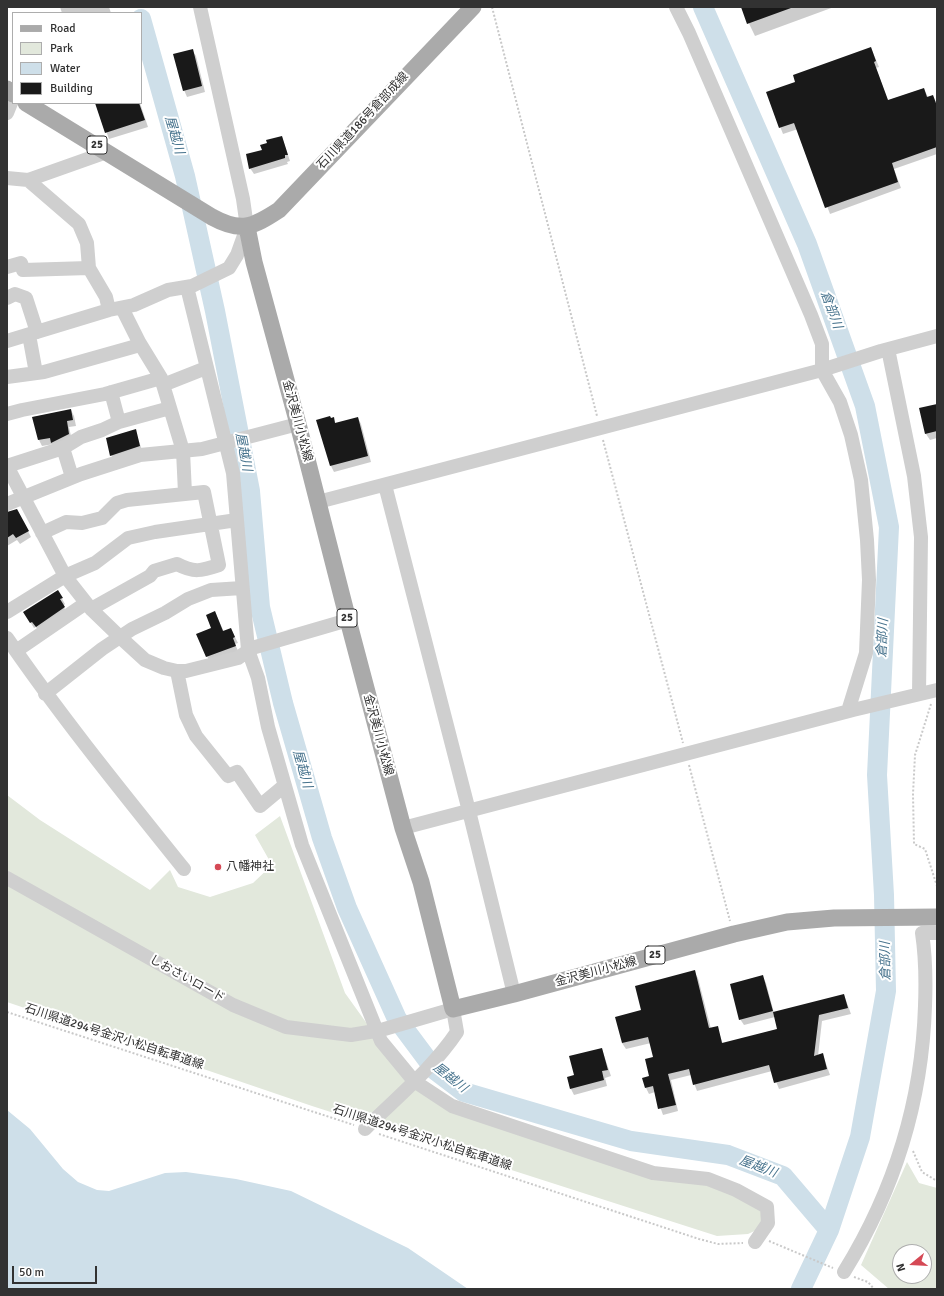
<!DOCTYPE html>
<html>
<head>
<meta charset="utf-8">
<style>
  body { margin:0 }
  #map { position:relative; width:944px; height:1296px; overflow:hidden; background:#fff; font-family:Signika,sans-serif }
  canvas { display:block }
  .frame { position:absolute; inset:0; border:8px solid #323232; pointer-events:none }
  .legend { position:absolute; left:12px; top:12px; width:130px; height:92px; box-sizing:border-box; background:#fff; border:1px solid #adadad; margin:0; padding:5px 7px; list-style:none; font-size:12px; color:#323232 }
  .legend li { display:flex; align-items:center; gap:8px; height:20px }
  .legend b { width:20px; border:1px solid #adadad }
  .north { position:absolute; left:892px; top:1244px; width:40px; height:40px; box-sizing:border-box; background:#fff; border:1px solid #adadad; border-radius:50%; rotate:252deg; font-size:11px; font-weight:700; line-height:16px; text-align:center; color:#323232 }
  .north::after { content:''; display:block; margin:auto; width:14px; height:18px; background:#d54955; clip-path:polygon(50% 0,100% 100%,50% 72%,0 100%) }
  .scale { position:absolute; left:12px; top:1266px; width:85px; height:18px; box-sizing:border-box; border:2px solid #323232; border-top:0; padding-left:5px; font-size:12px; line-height:14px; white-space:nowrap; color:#323232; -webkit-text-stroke:3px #fff; paint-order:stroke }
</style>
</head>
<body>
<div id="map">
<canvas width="944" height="1296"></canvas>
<div class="frame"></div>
<ul class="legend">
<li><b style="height:5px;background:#aaa"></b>Road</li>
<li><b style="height:11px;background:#e2e8dc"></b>Park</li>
<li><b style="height:11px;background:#cedfe9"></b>Water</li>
<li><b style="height:11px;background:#191919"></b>Building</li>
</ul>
<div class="north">N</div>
<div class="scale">50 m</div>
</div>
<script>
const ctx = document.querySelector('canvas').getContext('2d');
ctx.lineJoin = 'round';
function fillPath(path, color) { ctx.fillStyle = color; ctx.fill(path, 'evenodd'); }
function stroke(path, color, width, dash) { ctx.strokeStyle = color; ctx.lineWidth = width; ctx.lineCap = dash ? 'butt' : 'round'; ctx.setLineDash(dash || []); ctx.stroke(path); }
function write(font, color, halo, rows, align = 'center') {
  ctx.font = font + ' Signika,"Noto Sans JP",sans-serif'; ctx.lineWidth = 4; ctx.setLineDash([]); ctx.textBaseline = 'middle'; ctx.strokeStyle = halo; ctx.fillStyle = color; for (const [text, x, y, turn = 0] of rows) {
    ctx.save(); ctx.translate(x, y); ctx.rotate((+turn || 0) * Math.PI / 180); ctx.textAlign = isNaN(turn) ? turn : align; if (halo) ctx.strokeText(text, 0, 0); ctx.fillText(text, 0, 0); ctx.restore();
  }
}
fillPath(new Path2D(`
  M7 795 40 820 150 890 170 870 178 887 210 897 253 883 272 865 255 835 280 816 345 993 403 1074 450 1110 711 1186 762 1208 761 1228 748 1234 717 1236 312 1106 7 1002Z
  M907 1162 919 1183 937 1188V1289H889L861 1265ZM900 1252H924V1276H900Z`), '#e2e8dc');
fillPath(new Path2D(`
  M7 1110 30 1129 63 1169 78 1182 97 1190 109 1191 165 1173 186 1172 236 1179 291 1191 408 1248 468 1289H7Z`), '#cedfe9');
fillPath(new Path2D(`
  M60 7H109L111 13H62Z
  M741 7H834L755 36Z
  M871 48 879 67 876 68 888 101 924 89 928 97 933 96 937 104V154L894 169 901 188 830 214 798 129 783 134 767 93 797 82Z
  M192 50 196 56 205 92 187 97 184 90Z
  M96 103H140L148 127 109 139Z
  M282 137 290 161 287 162 288 164 254 174 250 168 263 151Z
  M937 405V438L930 440 926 434 920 409Z
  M71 410 74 416 76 426 69 427 72 441 42 446 39 440 33 417Z
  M333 418 336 424 358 418 361 424 371 462 334 472 331 466Z
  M135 430 143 453 115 461 111 455Z
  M7 513 20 516 31 537 20 544 17 540 7 546Z
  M58 592 65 604 63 606 68 614 40 633 36 627 34 628 24 612Z
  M215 612 224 632 231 629 238 643 235 644 239 653 210 663 198 635 212 629Z
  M694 972 698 978 711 1029 717 1027 723 1044 778 1029 775 1017 744 1025 740 1019 763 977 766 983 774 1013 844 995 851 1014 822 1021 818 1056 823 1055 830 1075 779 1089 772 1071 697 1091 691 1075 671 1080 678 1111 663 1115 655 1092 649 1094 646 1088 650 1077 654 1058 651 1043 626 1049 622 1043 643 1011Z
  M602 1049 611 1076 605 1078 607 1086 574 1095 571 1089 576 1076Z`), '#0003');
stroke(new Path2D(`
  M703 7 807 244 865 406 889 527 877 775 884 895 886 991 860 1137 829 1230 801 1289
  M141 19 185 176 215 311 250 491 260 607 283 703 322 838 347 908 397 1019 435 1070 464 1092 631 1141 728 1155 783 1176 829 1230`), '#cedfe9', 20);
fillPath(new Path2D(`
  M741 7H791V8L747 24Z
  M871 47 876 61 874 62 888 100 924 88 927 97 933 95 937 106V147L892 163 898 182 825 208 794 123 779 128 766 92 795 82 793 75Z
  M193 49 202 86 183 91 173 54Z
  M95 103H139L145 120 105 133Z
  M282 136 288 155H285V158L249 169 246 154 262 150 260 145 267 143 266 140Z
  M937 404V431L925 434 919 408Z
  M71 409 73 420 67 421 69 434 51 443 50 438 38 440 32 417Z
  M330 416 331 418 334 417 335 423 358 417 368 456 330 466 316 420Z
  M136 429 140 446 110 456 106 438Z
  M17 509 29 531 16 538 13 534 7 538V512Z
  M58 590 63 598 60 599 65 607 36 627 32 622 30 623 23 612Z
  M215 611 223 631 231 628 235 637 233 638 236 646 206 657 196 634 211 628 206 615Z
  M695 970 709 1028 718 1026 722 1043 777 1029 773 1012 844 994 848 1008 819 1015 814 1056 823 1053 827 1069 774 1083 769 1065 693 1085 689 1069 668 1074 676 1105 658 1109 653 1086 645 1088 642 1078 649 1076 645 1059 653 1057 648 1037 622 1043 615 1017 641 1010 635 986Z
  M763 975 773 1011 739 1020 730 984Z
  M602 1048 608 1070 602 1071 604 1080 570 1089 567 1077 574 1075 569 1056Z`), '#191919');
stroke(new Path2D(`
  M492 7 597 416
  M603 440 683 743
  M931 704 915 755 913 794 914 844 925 849 937 886
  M689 765 730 921
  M7 1012 354 1125
  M379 1134 699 1239 718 1244 743 1243
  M913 1151 922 1172 937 1181
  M769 1241 833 1268
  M854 1277 868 1282 874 1289`), '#c9c9c9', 2, [2, 2]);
stroke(new Path2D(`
  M676 7 689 33 811 315 822 344V370L840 402 851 435 861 480 867 540 869 580 866 653 848 711
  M7 113 13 98
  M7 178 28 180 107 152
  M28 180 79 224 87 243 89 268 106 297 109 310
  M7 267 21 263 23 270 89 268
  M187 287 233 473 248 650 258 678 268 727 302 845 381 1041 414 1081 452 1106 653 1173 708 1179 736 1190 767 1207 768 1223 755 1242
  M7 298 15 294 26 298 37 332
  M122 308 139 342 161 378 183 451 185 493
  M29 335 36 373
  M7 341 109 310 134 305 168 290 192 286 229 268 237 255 247 227 243 199 200 7
  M888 349 914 476 921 537 919 694
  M7 377 44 372 140 345
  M163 385 206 368
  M111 392 119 422
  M7 414 22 410 105 394 161 378
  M63 448 72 477
  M7 466 65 576 91 609 121 638 145 660 164 668 177 671H186L238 658 252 648 348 620
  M7 466 63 448 81 437 102 430 119 422 170 408
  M385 485 469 811 514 994
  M318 502 822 370 881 351 937 336
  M7 504 81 474 140 455 202 449 298 424
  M42 533 66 522 82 523 102 518 117 503 127 500 204 492 219 565C201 571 194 573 177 564L154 571 150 576 91 609
  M7 612 65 576 95 563 128 538 155 532 237 520
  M7 638C62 718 123 793 184 869
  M16 651 86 603
  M177 671 186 715 196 736 228 776 237 772 260 806 284 786
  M45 694 102 649 132 629 165 613 188 599 211 590 242 588
  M403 828 853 710 937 690
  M7 878 233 1005 286 1027 351 1035 381 1030 453 1009 457 1032C433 1068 396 1098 365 1129
  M844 1272C894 1191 922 1102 925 1006 926 980 926 959 922 933H937`), '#cfcfcf', 14);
stroke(new Path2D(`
  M7 89 13 94
  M26 103 212 217C241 233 253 227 279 210L473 7
  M247 227 254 262 298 424 348 620 403 828 421 882 453 1009 514 994 734 934 787 922 834 918 937 917`), '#aaa', 17);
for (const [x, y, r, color] of [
  [218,867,4,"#d54955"]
]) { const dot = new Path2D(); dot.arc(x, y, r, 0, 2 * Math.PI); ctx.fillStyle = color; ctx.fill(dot); stroke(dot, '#fff', 1.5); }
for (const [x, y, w] of [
  [97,145,20],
  [347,618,20],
  [655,955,20]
]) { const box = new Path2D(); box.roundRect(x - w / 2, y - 9, w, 18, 3); ctx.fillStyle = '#fff'; ctx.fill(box); stroke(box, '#323232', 1); }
write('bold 11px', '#323232', null, [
  ["25",97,145],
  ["25",347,618],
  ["25",655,955]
]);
write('12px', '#323232', '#fff', [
  ["石川県道186号倉部成線",363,121,-47],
  ["金沢美川小松線",297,421,75],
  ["金沢美川小松線",378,735,75],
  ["金沢美川小松線",596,972,-15],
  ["しおさいロード",187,979,29],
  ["石川県道294号金沢小松自転車道線",114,1037,18],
  ["石川県道294号金沢小松自転車道線",422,1138,18]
]);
write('12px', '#323232', '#fff', [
  ["八幡神社",226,867]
], 'left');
write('italic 13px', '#47738d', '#fff', [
  ["屋越川",174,135,74],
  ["倉部川",831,310,70],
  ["屋越川",243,452,79],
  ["倉部川",883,638,-87],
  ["屋越川",302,769,74],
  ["倉部川",886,961,-91],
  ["屋越川",450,1078,38],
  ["屋越川",758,1167,21]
]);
</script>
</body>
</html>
